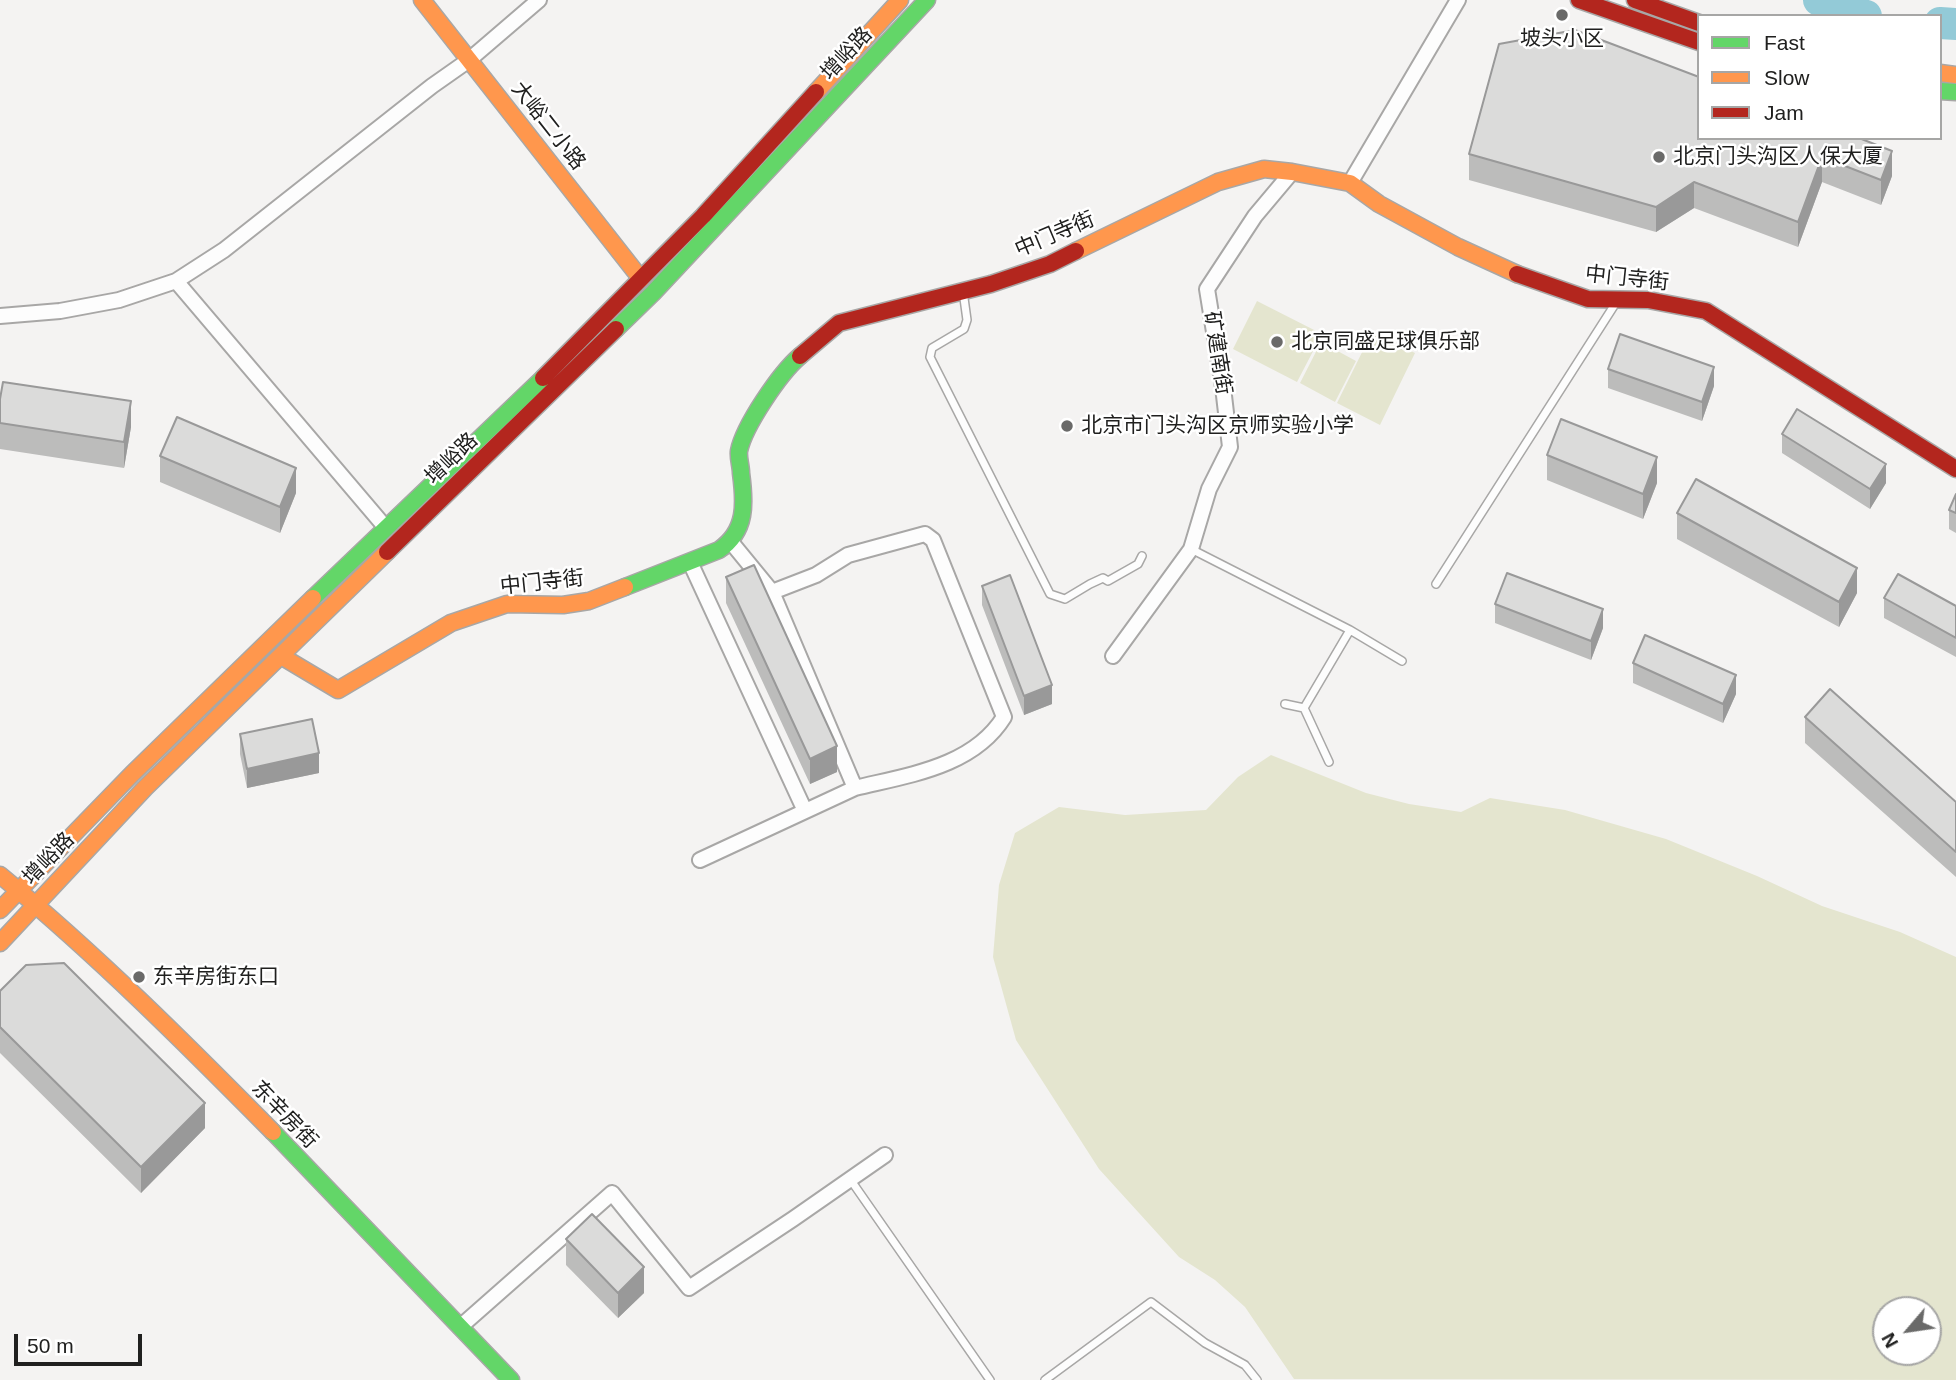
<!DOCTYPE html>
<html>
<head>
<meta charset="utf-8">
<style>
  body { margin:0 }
  #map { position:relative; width:1956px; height:1380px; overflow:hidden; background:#f4f3f2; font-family:Arial,sans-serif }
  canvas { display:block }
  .legend { position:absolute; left:1697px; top:14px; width:245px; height:126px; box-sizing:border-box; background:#fff; border:2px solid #a6a6a5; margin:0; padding:9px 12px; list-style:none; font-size:21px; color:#20201f }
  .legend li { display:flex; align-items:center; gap:14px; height:35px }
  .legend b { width:35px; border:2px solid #a6a6a5 }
  .north { position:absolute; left:1872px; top:1296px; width:70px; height:70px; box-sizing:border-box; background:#fff; border:2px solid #a6a6a5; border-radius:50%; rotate:241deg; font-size:19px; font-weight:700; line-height:28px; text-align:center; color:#20201f }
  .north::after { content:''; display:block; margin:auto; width:24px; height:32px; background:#6a6a69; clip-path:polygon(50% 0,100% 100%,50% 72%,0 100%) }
  .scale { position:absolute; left:14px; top:1334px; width:128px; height:32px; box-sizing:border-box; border:4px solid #20201f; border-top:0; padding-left:9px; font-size:21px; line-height:24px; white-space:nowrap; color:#20201f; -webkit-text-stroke:5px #fff; paint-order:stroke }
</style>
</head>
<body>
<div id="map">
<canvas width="1956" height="1380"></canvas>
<ul class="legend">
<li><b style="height:9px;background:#63d668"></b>Fast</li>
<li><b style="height:9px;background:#ff974d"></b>Slow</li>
<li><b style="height:9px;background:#b3261e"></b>Jam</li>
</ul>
<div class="north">N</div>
<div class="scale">50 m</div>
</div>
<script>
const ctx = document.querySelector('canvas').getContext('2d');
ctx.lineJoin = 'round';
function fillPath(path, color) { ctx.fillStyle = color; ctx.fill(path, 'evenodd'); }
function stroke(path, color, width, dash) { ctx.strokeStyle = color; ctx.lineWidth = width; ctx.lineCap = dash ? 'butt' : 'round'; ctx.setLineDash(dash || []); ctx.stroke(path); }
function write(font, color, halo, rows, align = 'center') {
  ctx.font = font + ' Arial,"Noto Sans SC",sans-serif'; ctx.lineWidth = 5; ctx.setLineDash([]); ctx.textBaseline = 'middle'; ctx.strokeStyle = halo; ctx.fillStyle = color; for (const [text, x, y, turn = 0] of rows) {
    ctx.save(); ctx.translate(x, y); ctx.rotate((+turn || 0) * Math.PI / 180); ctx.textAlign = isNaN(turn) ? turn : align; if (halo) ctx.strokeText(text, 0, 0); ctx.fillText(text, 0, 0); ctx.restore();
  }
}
fillPath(new Path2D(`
  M1257 301 1322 334 1297 382 1233 349Z
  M1372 332 1415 353 1380 425 1337 403Z
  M1321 342 1356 361 1335 402 1300 383Z
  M1271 755 1366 793 1409 804 1461 812 1490 798 1565 810 1666 839 1757 876 1822 906 1900 932 1956 957V1380L1294 1379 1245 1307 1215 1280 1179 1257 1099 1169 1016 1040 993 957 999 885 1015 833 1059 807 1125 815 1206 810 1238 777ZM1928 1310V1352H1886V1310Z`), '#e4e5cf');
stroke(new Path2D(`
  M1819 0 1866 16
  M1940 23 1956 24`), '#93cad7', 32);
const lane = new Path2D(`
  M963 291 967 320 964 329 932 348 930 357 1050 594 1065 599 1090 584 1103 578 1108 581 1138 564 1142 556
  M1191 549 1350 630 1402 661
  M1436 584 1617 301
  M1285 704 1304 708 1350 630
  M1304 708 1329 762
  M850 1179 990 1380
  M1045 1380 1151 1302 1205 1343 1245 1365 1257 1380`);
const street = new Path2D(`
  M1350 183 1458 0
  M176 281 386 528
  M0 316 60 311 119 300 176 281 224 250 432 86 469 60 539 0
  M731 542 772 592 855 788C908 775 973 767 1004 717L933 540 925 534 848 555 816 575 772 592
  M690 562 805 811
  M1113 656 1191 549 1209 489 1230 447 1223 387 1207 289 1255 216 1292 172
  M700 860 855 788
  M460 1327 612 1193 689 1288 793 1219 885 1155`);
const fast = new Path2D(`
  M1940 91 1956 92
  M616 329 653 293 927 0
  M625 587 719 550C747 531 745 503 741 473 741 466 738 458 739 451 744 426 780 373 800 356
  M313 598 543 378
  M273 1132 511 1380`);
const slow = new Path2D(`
  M422 0 641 279
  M1940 73 1956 75
  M816 92 900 0
  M1076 251 1218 182 1264 169 1292 172 1350 183 1379 204 1458 247 1517 274
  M281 656 338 690 451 623 507 604 563 605 589 601 625 587
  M0 875C97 955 185 1043 273 1132
  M0 910 132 774 313 598
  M0 943 145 788 387 552`);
const jam = new Path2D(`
  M1579 0 1699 42
  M1635 0 1699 23
  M1517 274 1588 299 1648 300 1706 311 1956 469
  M800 356 839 323 991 284 1050 264 1076 251
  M543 378 703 216 816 92
  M387 552 616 329`);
stroke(lane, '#a8a7a6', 10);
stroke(street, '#a8a7a6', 18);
stroke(fast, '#a8a7a6', 19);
stroke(slow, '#a8a7a6', 19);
stroke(jam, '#a8a7a6', 19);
stroke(lane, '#fdfdfd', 7);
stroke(street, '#fdfdfd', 14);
stroke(fast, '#63d668', 16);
stroke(slow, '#ff974d', 16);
stroke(jam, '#b3261e', 16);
fillPath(new Path2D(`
  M1859 138 1892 176 1881 205 1822 182 1798 247 1694 208 1656 232 1469 180V154Z
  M1608 369 1714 386 1702 421 1608 388Z
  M0 399 131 427 124 468 0 449Z
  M1782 434 1886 483 1870 509 1782 453Z
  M1547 455 1657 483 1643 519 1547 480Z
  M160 456 296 493 280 533 160 482Z
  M1956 494V533L1949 529V510Z
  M1677 513 1857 593 1839 627 1677 539Z
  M726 577 837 772 810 784 726 603Z
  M982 586 1052 704 1024 715 982 605Z
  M1884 598 1956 606V657L1884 618Z
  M1495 604 1603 628 1591 660 1495 623Z
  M1633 663 1736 694 1723 723 1633 683Z
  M1805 717 1956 802V877L1805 743Z
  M240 734 319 773 247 788 240 754Z
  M0 991 205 1128 141 1193 0 1053Z
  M566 1239 644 1293 618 1318 566 1265Z`), '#bcbcbb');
fillPath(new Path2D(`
  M1892 151V176L1881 205V180Z
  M1822 157V182L1798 247V222Z
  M1694 182V208L1656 232V207Z
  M1714 367V386L1702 421V402Z
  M131 401V427L124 468V442Z
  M1657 457V483L1643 519V494Z
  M1886 464V483L1870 509V489Z
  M296 468V493L280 533V507Z
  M1857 568V593L1839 627V602Z
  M1603 609V628L1591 660V641Z
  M1736 675V694L1723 723V704Z
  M1052 685V704L1024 715V696Z
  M837 746V772L810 784V759Z
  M319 753V773L247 788V769Z
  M205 1103V1128L141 1193V1167Z
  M644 1267V1293L618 1318V1293Z`), '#999');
const building = new Path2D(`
  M1575 30 1699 77V138H1859L1892 151 1881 180 1822 157 1798 222 1694 182 1656 207 1469 154 1499 44Z
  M1620 334 1714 367 1702 402 1608 369Z
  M3 382 131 401 124 442 0 423V399Z
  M1797 409 1886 464 1870 489 1782 434Z
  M177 417 296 468 280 507 160 456Z
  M1561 419 1657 457 1643 494 1547 455Z
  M1696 479 1857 568 1839 602 1677 513Z
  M1956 494V513L1949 510Z
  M754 565 837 746 810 759 726 577Z
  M1507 573 1603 609 1591 641 1495 604Z
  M1898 574 1956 606V638L1884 598Z
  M1010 575 1052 685 1024 696 982 586Z
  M1645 635 1736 675 1723 704 1633 663Z
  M1830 689 1956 802V852L1805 717Z
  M312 719 319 753 247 769 240 734Z
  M64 963 205 1103 141 1167 0 1027V991L26 965Z
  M592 1214 644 1267 618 1293 566 1239Z`);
fillPath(building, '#dbdbda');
stroke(building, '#999', 2);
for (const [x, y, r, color] of [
  [1562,15,7,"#6a6a69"],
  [1659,157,7,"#6a6a69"],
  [1277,342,7,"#6a6a69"],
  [1067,426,7,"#6a6a69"],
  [139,977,7,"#6a6a69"]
]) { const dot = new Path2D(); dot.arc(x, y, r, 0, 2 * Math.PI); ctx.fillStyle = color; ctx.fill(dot); stroke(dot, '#fff', 2.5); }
write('21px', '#20201f', '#fff', [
  ["坡头小区",1562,39,"center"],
  ["北京门头沟区人保大厦",1673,157],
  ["北京同盛足球俱乐部",1291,342],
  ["北京市门头沟区京师实验小学",1081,426],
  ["东辛房街东口",153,977]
], 'left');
write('21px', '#20201f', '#fff', [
  ["增峪路",847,54,-47],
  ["大峪二小路",548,126,52],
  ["中门寺街",1055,235,-23],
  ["中门寺街",1627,279,6],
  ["矿建南街",1217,353,81],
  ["增峪路",452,459,-44],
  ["中门寺街",542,583,-6],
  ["增峪路",49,859,-46],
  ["东辛房街",284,1115,46]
]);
</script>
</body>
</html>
